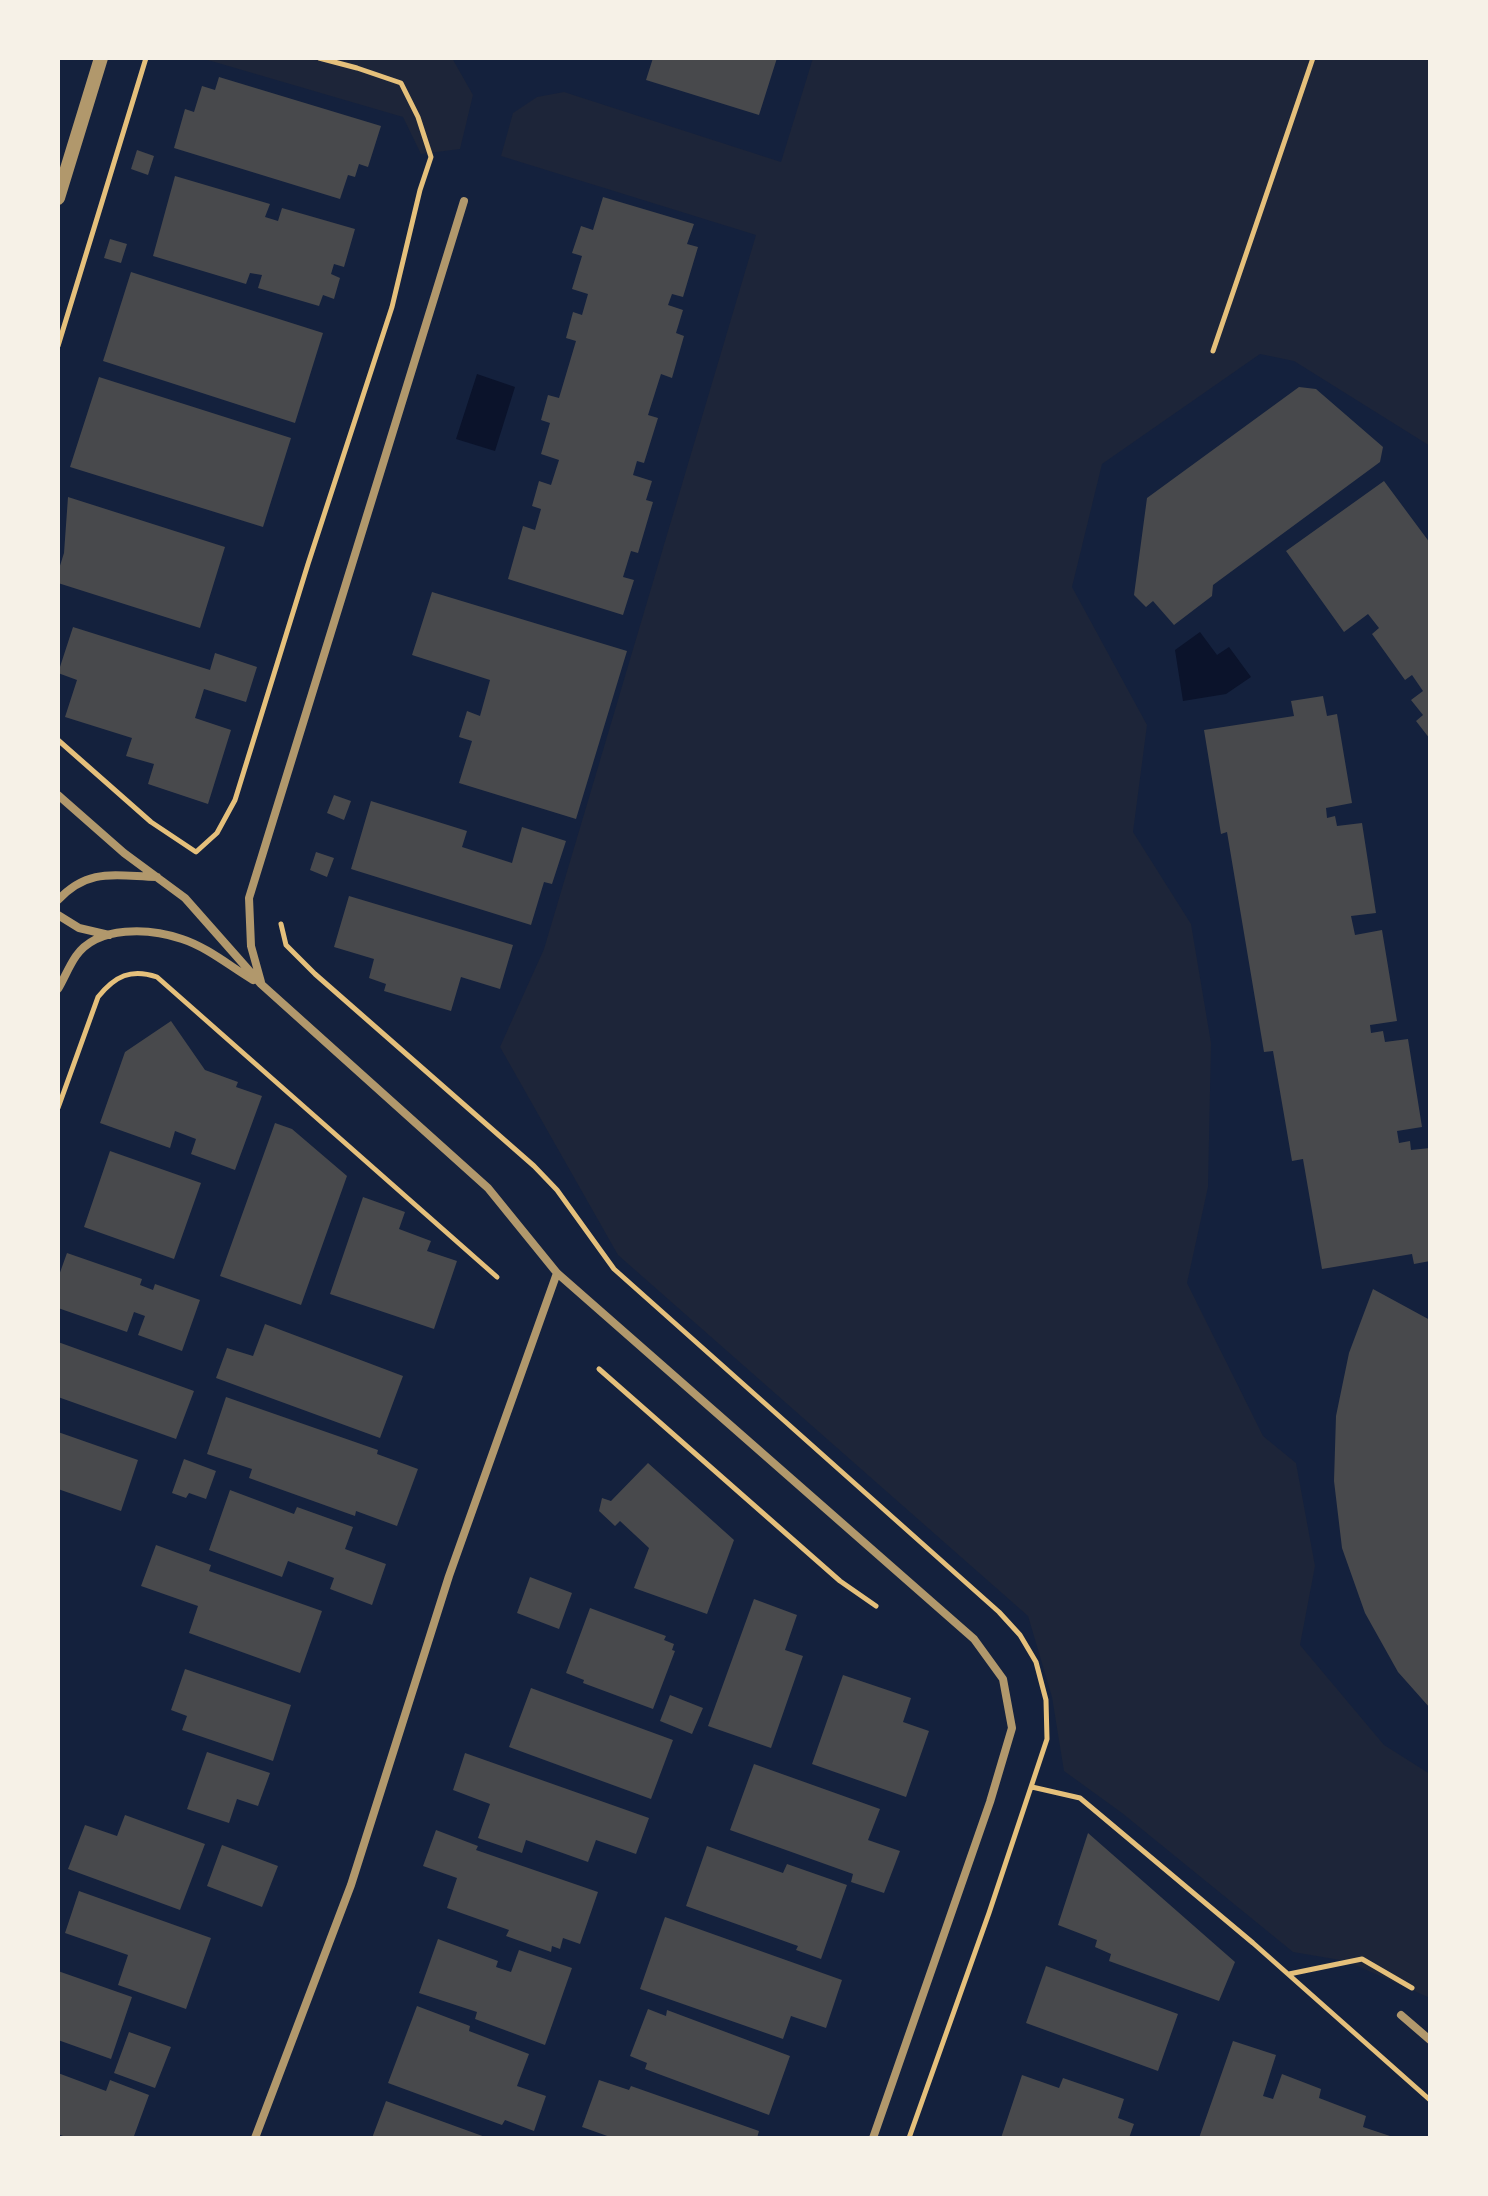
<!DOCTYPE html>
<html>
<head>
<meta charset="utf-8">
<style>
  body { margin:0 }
  #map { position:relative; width:1488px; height:2196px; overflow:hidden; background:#14213d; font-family:"Asap Condensed",sans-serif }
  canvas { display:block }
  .frame { position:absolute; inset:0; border:60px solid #f6f1e7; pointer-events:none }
</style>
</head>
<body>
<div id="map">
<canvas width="1488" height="2196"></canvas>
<div class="frame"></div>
</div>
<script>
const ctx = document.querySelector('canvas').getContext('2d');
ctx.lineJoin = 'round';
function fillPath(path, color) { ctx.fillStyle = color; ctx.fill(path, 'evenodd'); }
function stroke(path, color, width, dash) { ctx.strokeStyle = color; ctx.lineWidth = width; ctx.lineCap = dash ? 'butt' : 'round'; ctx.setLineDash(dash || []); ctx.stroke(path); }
fillPath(new Path2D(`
  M201 58H452L473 95 460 149 421 154 403 117Z
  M813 58H1430V446L1294 361 1260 354 1102 464 1072 587 1147 725 1133 832 1191 924 1211 1043 1208 1187 1187 1283 1263 1436 1296 1463 1315 1566 1300 1645 1384 1745 1430 1774V1998L1346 1961 1293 1952 1122 1813 1064 1771 1052 1697 1028 1616 618 1255 500 1047 544 949 756 235 501 156 513 113 537 97 564 92 781 162Z`), '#1d2539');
fillPath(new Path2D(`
  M477 374 515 387 495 451 456 439Z
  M1200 632 1217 655 1229 647 1251 677 1226 694 1183 701 1175 650Z`), '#0b132b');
fillPath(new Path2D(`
  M653 58H777L759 115 646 80Z
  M219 77 381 126 368 167 359 164 355 177 348 175 340 199 174 148 185 109 194 112 202 86 215 90Z
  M137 150 154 156 148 175 131 169Z
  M175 176 270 204 265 217 278 221 282 208 355 229 344 267 334 264 331 274 340 278 334 299 323 295 319 306 258 288 262 275 250 273 246 284 153 256Z
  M603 197 694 224 687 244 698 247 683 297 672 294 668 305 683 310 676 333 684 336 672 378 661 374 648 415 658 418 644 463 637 461 633 475 652 481 646 500 653 502 638 553 631 551 623 577 634 580 623 615 508 579 523 526 535 530 541 509 532 506 539 481 551 485 559 460 541 454 550 423 541 420 548 395 559 398 576 341 566 338 573 312 582 315 588 294 572 289 582 256 572 253 581 226 593 230Z
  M110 239 127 244 121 263 104 258Z
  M131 272 323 333 295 423 103 361Z
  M99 377 291 438 263 527 70 467Z
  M1299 387 1316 389 1383 447 1380 462 1213 585 1212 596 1174 625 1153 601 1146 607 1134 595 1147 498Z
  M1384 481 1430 543V739L1416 721 1423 715 1411 700 1423 691 1412 675 1405 680 1372 634 1379 628 1368 614 1344 632 1286 551Z
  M68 497 225 547 200 628 58 583V572L64 553Z
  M432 592 627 651 576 819 459 783 472 741 459 737 467 711 480 716 490 680 412 655Z
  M73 627 210 670 215 653 257 667 246 702 204 689 195 718 231 730 208 804 148 784 154 764 126 756 132 738 65 717 77 680 58 673Z
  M1323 696 1327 716 1337 714 1352 803 1326 808 1327 818 1335 816 1337 826 1362 823 1376 913 1351 916 1355 935 1382 930 1397 1021 1370 1025 1371 1033 1383 1031 1385 1042 1408 1039 1422 1127 1397 1131 1399 1143 1410 1141 1411 1150 1430 1148V1261L1414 1264 1412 1254 1322 1269 1303 1159 1292 1161 1273 1051 1264 1052 1227 832 1221 834 1204 730 1294 716 1291 701Z
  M334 795 351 801 344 820 327 813Z
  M371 801 467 831 462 847 512 863 522 827 566 841 552 884 544 882 531 925 351 869Z
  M316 852 334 858 327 877 310 870Z
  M349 896 513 945 500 989 461 977 451 1011 384 991 386 984 369 978 374 959 334 947Z
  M171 1021 205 1070 238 1082 236 1087 262 1096 235 1170 191 1154 196 1139 175 1131 170 1148 100 1123 125 1052Z
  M275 1123 292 1129 347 1176 301 1305 220 1276Z
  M110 1151 201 1183 174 1259 84 1227Z
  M363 1197 405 1212 399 1229 431 1241 427 1251 457 1261 434 1329 330 1294Z
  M67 1253 142 1279 140 1285 153 1290 155 1284 200 1300 182 1351 138 1335 145 1316 134 1312 127 1332 58 1308V1278Z
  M1373 1289 1430 1320V1708L1398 1672 1365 1613 1342 1548 1334 1481 1336 1416 1349 1353Z
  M265 1324 403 1376 380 1438 216 1378 227 1348 253 1356Z
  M58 1342 194 1391 176 1439 58 1397Z
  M226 1397 378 1450 377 1454 418 1469 397 1526 356 1511 355 1516 249 1478 252 1469 207 1454Z
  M58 1432 138 1460 121 1511 58 1489Z
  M184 1459 216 1471 206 1499 189 1493 186 1498 172 1493Z
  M648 1463 734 1540 707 1614 634 1588 649 1548 620 1521 615 1526 599 1511 602 1498 611 1501Z
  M230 1490 294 1514 297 1507 353 1527 345 1549 386 1564 372 1605 330 1589 334 1578 288 1561 282 1577 209 1550Z
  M156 1545 211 1565 209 1571 322 1611 300 1673 189 1633 198 1606 141 1586Z
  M530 1577 572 1593 559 1629 517 1613Z
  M754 1599 797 1615 785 1650 803 1656 771 1748 708 1726Z
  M590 1608 666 1636 664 1640 674 1644 672 1650 675 1651 653 1709 583 1683 584 1680 566 1673Z
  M185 1669 291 1705 273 1761 182 1730 187 1716 171 1710Z
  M843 1675 911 1698 903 1722 929 1731 906 1797 812 1764Z
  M531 1688 673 1740 651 1799 509 1747Z
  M670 1695 703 1708 692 1734 660 1721Z
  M207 1752 270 1773 258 1806 237 1799 229 1823 187 1809Z
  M465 1753 649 1818 636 1854 596 1840 588 1862 526 1840 522 1853 478 1838 490 1804 453 1790Z
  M754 1764 880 1809 868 1840 900 1851 884 1893 851 1882 853 1874 730 1830Z
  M125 1815 205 1844 180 1910 68 1869 85 1825 117 1836Z
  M436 1830 478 1846 476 1850 598 1892 580 1944 563 1938 560 1949 552 1946 551 1952 506 1936 509 1930 447 1908 457 1878 423 1866Z
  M1088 1833 1235 1962 1219 2001 1109 1961 1111 1954 1095 1947 1097 1940 1058 1925Z
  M222 1845 278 1866 262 1907 207 1886Z
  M707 1846 783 1873 787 1864 847 1885 821 1959 796 1950 798 1946 686 1906Z
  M79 1891 211 1938 186 2009 118 1985 128 1955 65 1933Z
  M665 1917 842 1980 826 2028 791 2016 783 2039 640 1989Z
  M438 1939 498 1961 496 1967 511 1972 519 1950 572 1968 545 2045 475 2019 477 2012 419 1993Z
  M1046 1966 1178 2014 1158 2071 1026 2023Z
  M58 1971 132 1997 111 2059 58 2040Z
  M417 2006 470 2026 469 2031 529 2054 517 2086 546 2096 534 2131 505 2120 502 2125 388 2083Z
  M648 2009 666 2016 667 2010 790 2056 769 2115 645 2069 647 2063 630 2056Z
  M129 2032 171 2047 155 2088 114 2073Z
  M1233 2041 1276 2055 1263 2096 1273 2099 1282 2074 1321 2089 1319 2098 1366 2116 1363 2127 1396 2138H1199Z
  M58 2073 106 2091 110 2080 149 2095 134 2136 68 2138 58 2134Z
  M1022 2075 1059 2088 1063 2078 1124 2099 1118 2118 1134 2124 1129 2138H1001Z
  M599 2080 629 2090 631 2086 759 2131 757 2138H613L582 2127Z
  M386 2101 488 2138H372Z`), '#48494c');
stroke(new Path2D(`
  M58 346 146 58
  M1213 351 1313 58
  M58 740 151 822 196 852 217 833 235 800 308 564 392 307 420 190 431 157 418 117 401 83 357 68 319 58
  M281 924 286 945 315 974 534 1166 557 1190 614 1269 999 1612 1020 1635 1036 1662 1046 1700 1047 1739 989 1913 909 2138
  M58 1108 98 997C115 976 131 968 157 977L497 1277
  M599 1369 840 1581 876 1606
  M1032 1787 1080 1798 1253 1943 1430 2100
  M1289 1974 1362 1959 1412 1988`), '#e5c07b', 5);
stroke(new Path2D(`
  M58 795 124 853 185 898 261 984 488 1188 557 1273 974 1639 1003 1679 1012 1728 990 1802 873 2138
  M58 900C89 867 116 876 157 877
  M58 915 79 928 109 935
  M261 982 251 946 249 898 464 201
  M58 989C64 979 69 966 76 956 98 925 150 928 182 939 207 947 231 967 253 980
  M1401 2015 1430 2040
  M255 2138 351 1885 449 1576 557 1273`), '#b1986c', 8);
stroke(new Path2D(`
  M58 198 101 58`), '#b1986c', 14);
</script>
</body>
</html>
